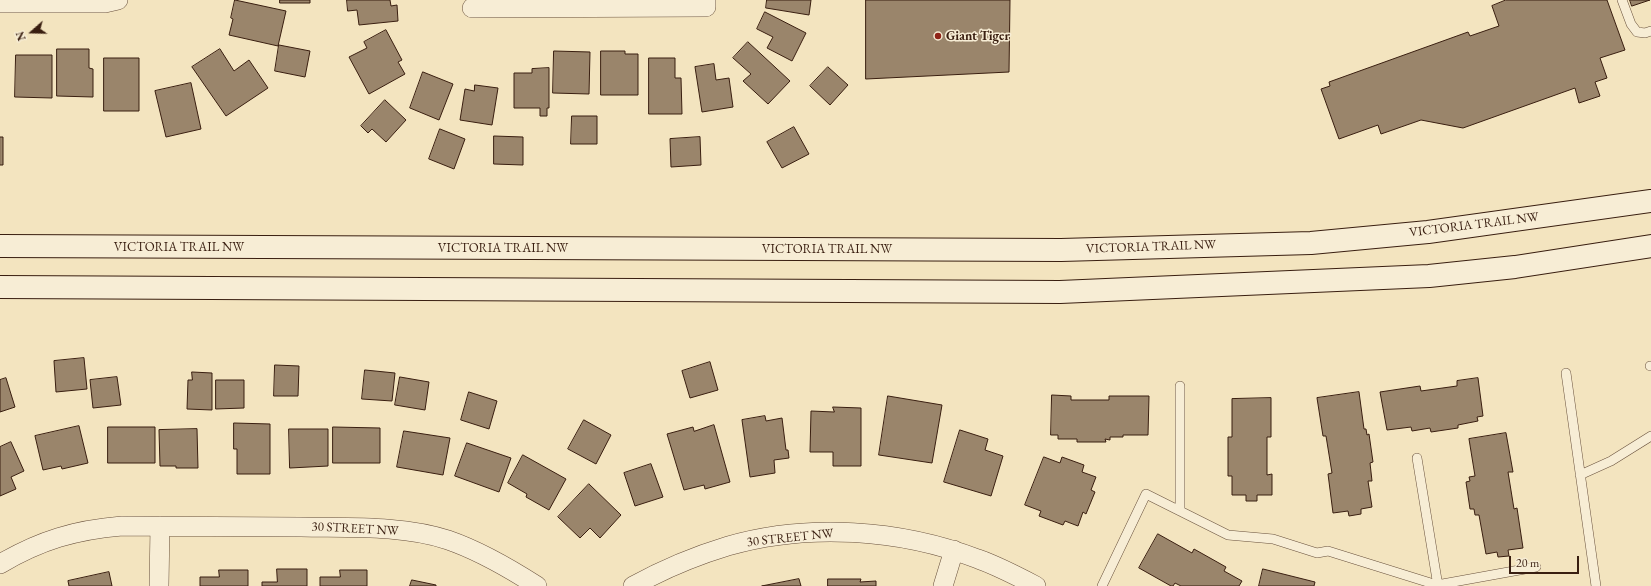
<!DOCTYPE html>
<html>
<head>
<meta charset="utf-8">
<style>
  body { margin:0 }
  #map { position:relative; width:1651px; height:586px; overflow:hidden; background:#f3e4bf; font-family:"EB Garamond",serif }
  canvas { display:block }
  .north { position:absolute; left:12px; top:12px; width:40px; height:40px; -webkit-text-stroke:3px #f7edd5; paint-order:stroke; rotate:250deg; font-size:11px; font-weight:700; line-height:16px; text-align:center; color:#391e10 }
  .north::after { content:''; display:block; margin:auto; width:14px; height:18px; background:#391e10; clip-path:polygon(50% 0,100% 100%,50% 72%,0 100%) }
  .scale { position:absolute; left:1509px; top:556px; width:70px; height:18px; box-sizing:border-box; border:2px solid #391e10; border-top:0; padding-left:5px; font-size:12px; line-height:14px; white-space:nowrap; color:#391e10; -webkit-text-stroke:3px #f7edd5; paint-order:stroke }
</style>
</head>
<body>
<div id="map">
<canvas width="1651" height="586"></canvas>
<div class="north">N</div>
<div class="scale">20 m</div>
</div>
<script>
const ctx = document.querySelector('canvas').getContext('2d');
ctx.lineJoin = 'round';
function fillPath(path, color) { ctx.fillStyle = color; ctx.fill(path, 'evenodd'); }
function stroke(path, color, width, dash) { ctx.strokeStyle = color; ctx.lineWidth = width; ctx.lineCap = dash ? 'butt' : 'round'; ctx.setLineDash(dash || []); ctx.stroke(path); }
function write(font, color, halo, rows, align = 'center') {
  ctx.font = font + ' "EB Garamond",serif'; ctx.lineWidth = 3; ctx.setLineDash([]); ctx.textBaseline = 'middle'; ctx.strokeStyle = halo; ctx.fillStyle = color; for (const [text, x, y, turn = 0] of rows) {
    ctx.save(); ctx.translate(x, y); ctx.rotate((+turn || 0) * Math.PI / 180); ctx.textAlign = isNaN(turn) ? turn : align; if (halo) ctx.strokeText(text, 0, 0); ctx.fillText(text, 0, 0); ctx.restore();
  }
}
const building = new Path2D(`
  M235 0 286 11 278 46 229 35 233 19 231 18Z
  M280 0H310V3H280Z
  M347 0H390L391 6 397 5 398 21 359 25 357 10 348 11Z
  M767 0H811L809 15 766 8Z
  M866 0H1010L1009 72 866 79Z
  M1506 0H1607L1625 50 1600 58 1607 78 1595 82 1600 96 1579 103 1575 88 1463 128 1421 120 1381 134 1378 125 1339 139 1321 89 1330 86 1329 82 1468 32 1470 36 1499 26 1492 6Z
  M1630 0H1650L1632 6Z
  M765 12 806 33 792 61 767 48 773 37 757 29Z
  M386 30 402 60 398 62 405 74 369 94 349 57 367 48 364 42Z
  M748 42 790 81 768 104 743 81 751 74 733 58Z
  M279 45 310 51 305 77 275 71Z
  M57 49H89V68L93 69V97L57 96Z
  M220 49 234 71 249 60 268 88 226 116 192 67Z
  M554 51 590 52 589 94 553 93Z
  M601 51H625V54H638V95H601Z
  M16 55H52V98L15 97Z
  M104 58H139V111H104Z
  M649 58H675V78H681L682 114H649Z
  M714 64 716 80 729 78 733 107 702 112 695 67Z
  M828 67 848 85 830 105 810 86Z
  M549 68V108H547V116H540V108H514V73H532V69Z
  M423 72 453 84 439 120 410 108Z
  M191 83 201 129 166 137 155 91Z
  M475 85 498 88 492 125 460 120 465 89 474 91Z
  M385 100 406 120 386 142 372 129 368 133 361 126Z
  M572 116H597V144H571Z
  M794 127 809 154 782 168 767 142Z
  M440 129 465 139 454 169 429 159Z
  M494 136 523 137V165L494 164Z
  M0 137H3V165H0Z
  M700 137 701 165 671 167 670 139Z
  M84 358 87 389 56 392 54 361Z
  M710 362 718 390 690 398 682 371Z
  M275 365 299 366 298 396H274Z
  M365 370 395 373 392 401 362 399Z
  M192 372 212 373V410L187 409 188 380H192Z
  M117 377 121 405 93 408 90 380Z
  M400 377 429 382 425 410 395 405Z
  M6 378 15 407 0 412V380Z
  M1478 378 1483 416 1477 417 1478 421 1458 425V428L1431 432 1430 428 1412 431 1411 427 1387 430 1380 392 1420 386 1421 391 1457 386V381Z
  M216 380H244V408L216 409Z
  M469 392 497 401 489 429 461 420Z
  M1359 392 1364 429H1366L1367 435 1369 434 1373 462 1370 463 1372 481H1368L1372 507 1361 509V514L1349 516 1348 511 1333 513 1328 474 1332 473 1326 436H1323L1317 398Z
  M1052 395 1071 396V400H1109V396H1149L1148 435H1123V437H1110V440L1105 439 1106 442H1077V439H1058V435H1051Z
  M888 396 942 405 932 463 879 455Z
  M1271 398V437H1267V475L1272 474V495H1257V501H1246V495H1232V476H1228V437H1232V399Z
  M833 407 861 408V466H833V452H810L811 411 834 412Z
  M765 416 766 421 782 418 786 450H788L789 458 774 460 775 473 750 477 742 420Z
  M584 420 611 435 596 464 568 449Z
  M234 423 270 424V474H237V449H234Z
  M714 425 730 482 705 489 704 485 684 490 667 434 693 427 694 431Z
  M79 426 88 463 62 469 61 466 43 470 35 436Z
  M108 427H155V463H108Z
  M333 427 380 428V463H333Z
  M197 429 198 468H176V466H160L159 430Z
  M289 429H328V466L290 468Z
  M960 430 988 439 985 450 1003 456 991 496 944 482Z
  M404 431 450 438 443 475 397 467Z
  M1506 433 1513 472H1508L1514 509 1517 508 1523 548 1508 550 1509 556 1498 557 1497 552 1486 554 1479 515H1475L1474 509H1470L1466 482 1470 481 1469 477 1475 476 1469 439Z
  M11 442 24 471 11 477 16 489 0 496V447Z
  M467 443 511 458 499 492 455 476Z
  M523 455 566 479 549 510 526 497 527 494 508 483Z
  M1044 457 1060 463 1062 457 1084 465 1082 472 1096 477 1091 490 1095 492 1086 514 1083 512 1078 526 1065 521 1063 525 1039 516 1041 511 1025 505Z
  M651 464 663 497 635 506 624 473Z
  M589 484 621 515 600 538 590 528 580 538 558 517Z
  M1158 534 1192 553 1194 549 1226 567 1224 571 1242 581 1239 586H1181L1175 583 1173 586H1171L1139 568Z
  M277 569H307V586H262V582H277Z
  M1263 569 1315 582 1314 586H1259Z
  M219 570H248V586H200V577H219Z
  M340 570H367V586H320V577H340Z
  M109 572 112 586H69L68 581Z
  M799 579 801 586H762Z
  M828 579H861L860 582 876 581V586H828Z
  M412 580 436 585V586H410Z`);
fillPath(building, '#9a856b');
stroke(building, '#391e10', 1);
const service = new Path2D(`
  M1622 0 1631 24 1637 32 1645 33 1651 31
  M1650 366H1651
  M1566 373 1596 586
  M1180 386V511
  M1417 458 1438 586
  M1580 475 1611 461 1651 436
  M1102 586 1146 494 1228 535 1273 539 1317 553 1328 551 1437 585 1536 567`);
const minor = new Path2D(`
  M0 3H105L118 0
  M472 8 706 7V0
  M0 564C41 540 75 530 122 526 181 526 241 527 301 527 348 528 403 525 448 540 480 551 509 568 537 586
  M159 586 160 526
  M633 586C662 570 695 556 728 546 808 523 900 529 978 559 998 566 1017 576 1036 586
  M943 586 954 550`);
const secondary = new Path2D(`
  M0 246 1061 250 1311 243 1428 232 1651 201
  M0 287 1060 292 1429 276 1515 267 1651 246`);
stroke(service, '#68503c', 10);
stroke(minor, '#68503c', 20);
stroke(secondary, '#391e10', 24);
stroke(service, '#f7edd5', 9);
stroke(minor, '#f7edd5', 19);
stroke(secondary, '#f7edd5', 22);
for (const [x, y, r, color] of [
  [938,36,4,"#8f2418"]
]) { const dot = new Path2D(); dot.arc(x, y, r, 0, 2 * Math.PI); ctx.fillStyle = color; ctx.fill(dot); stroke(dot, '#f7edd5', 1.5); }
write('bold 13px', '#391e10', '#f7edd5', [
  ["Giant Tiger",946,36]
], 'left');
write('13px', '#391e10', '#f7edd5', [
  ["VICTORIA TRAIL NW",1474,225,-7],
  ["VICTORIA TRAIL NW",179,247],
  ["VICTORIA TRAIL NW",1151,247,-2],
  ["VICTORIA TRAIL NW",503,248],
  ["VICTORIA TRAIL NW",827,249],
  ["30 STREET NW",355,529,3],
  ["30 STREET NW",790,538,-6]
]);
</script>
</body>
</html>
